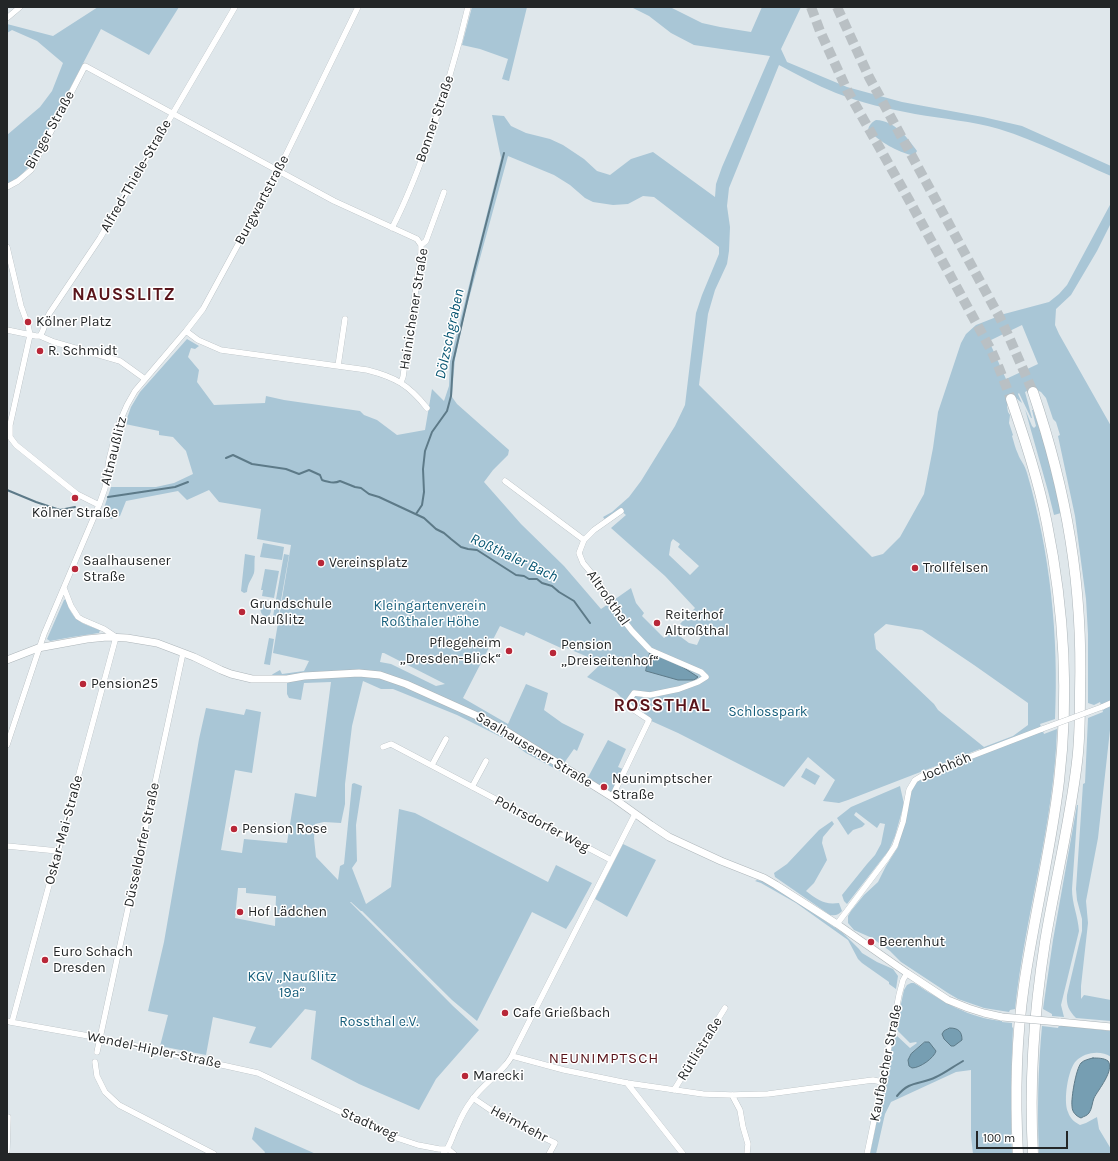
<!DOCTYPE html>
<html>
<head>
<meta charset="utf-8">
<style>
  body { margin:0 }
  #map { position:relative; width:1118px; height:1161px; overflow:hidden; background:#dfe7eb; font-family:Karla,sans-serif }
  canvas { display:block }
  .frame { position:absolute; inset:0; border:8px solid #232627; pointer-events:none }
  .scale { position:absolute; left:976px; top:1131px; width:92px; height:18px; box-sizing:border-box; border:2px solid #232627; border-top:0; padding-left:5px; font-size:12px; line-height:14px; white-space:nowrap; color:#232627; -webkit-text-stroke:3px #fff; paint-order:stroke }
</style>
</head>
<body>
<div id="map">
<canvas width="1118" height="1161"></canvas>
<div class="frame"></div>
<div class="scale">100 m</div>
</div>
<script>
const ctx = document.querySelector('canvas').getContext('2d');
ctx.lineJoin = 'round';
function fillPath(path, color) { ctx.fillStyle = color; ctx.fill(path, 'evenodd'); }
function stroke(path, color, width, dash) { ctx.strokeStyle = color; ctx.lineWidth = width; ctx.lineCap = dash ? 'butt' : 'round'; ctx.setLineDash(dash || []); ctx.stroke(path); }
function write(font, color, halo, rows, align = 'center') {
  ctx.font = font + ' Karla,sans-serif'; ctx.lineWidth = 3; ctx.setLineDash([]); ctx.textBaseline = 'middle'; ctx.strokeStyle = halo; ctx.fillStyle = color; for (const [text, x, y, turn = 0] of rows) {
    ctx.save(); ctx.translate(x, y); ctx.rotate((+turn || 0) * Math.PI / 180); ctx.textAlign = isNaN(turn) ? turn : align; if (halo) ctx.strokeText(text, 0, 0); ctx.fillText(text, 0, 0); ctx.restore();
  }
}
fillPath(new Path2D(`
  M98 7H179L149 55 101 29 30 165C24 173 17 180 7 184V135L40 107 52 91 63 63 37 41 12 30 7 33V24L53 36Z
  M472 7H527L509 81 502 79 508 59 480 49 462 45Z
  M631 7H670L702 23 720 27 751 32 762 7H801L781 49 787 62 847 87 902 102 983 117 1022 126 1111 166V176C1074 160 1038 141 999 129 972 121 943 119 915 114 889 109 861 103 836 93 816 85 798 75 779 65L729 188 727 206 730 227 729 251 727 264 715 290 708 314 699 385 872 557 883 554 900 537 924 494 933 448 938 412 961 343 966 334 976 325 1004 314 1049 302 1059 294 1067 285 1111 203V223L1097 251 1071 295 1056 309 1055 325 1059 334 1111 426V721L1098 838 1086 901 1088 923 1081 986V999L1084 995 1111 1000V1021L1076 1018C1069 1011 1066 1005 1067 995L1082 931V919L1077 900 1076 889 1083 784 1085 783 1088 718 1103 712 1100 702 1094 705 1088 703V634L1086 599 1075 516 1058 436 1060 435 1056 422 1053 419 1046 398 1041 392 1037 390 1030 396H1029L1027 391 1025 392 1032 418H1031L1019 393 1018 394 1022 403 1015 397 1008 401 1007 406 1008 412 1010 415 1009 423 1013 435 1012 436C1014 442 1015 448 1018 454 1020 460 1025 465 1027 473 1050 552 1059 636 1055 719L1040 724 1044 734 1057 729C1054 824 1025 915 1015 1009L1010 1010 1009 1012 984 1008 958 999 948 993 901 962 890 951 872 938 854 930 848 923V916L851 911 864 895 878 882 886 866 898 847 909 790 915 780 980 752V749L848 800 839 803 823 801 835 780 808 757 784 787 678 733 649 720 631 708 616 692 587 677 602 663 562 646 561 648 526 632 524 636 500 626 463 698 508 724 526 684 548 693 544 710 562 723 584 734 577 751 574 749 562 766 565 774 526 753 511 742 457 715 393 689H381L363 681 352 726 345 784V804L341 823 324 822 315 824 314 838 316 857 338 880 340 866 344 864 352 784 354 783 362 786 356 825 357 861 352 868 366 904 391 887 399 809 415 813 548 882 556 865 592 883 573 918 566 929 532 912 477 1021 452 1000 362 911H361L351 902H350L453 1006 479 1030 436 1079 419 1110 359 1084 311 1059 316 1011 305 1009 271 1048 249 1043 256 1027 213 1017 206 1055 160 1046 168 1015 148 1011 164 942 199 739 206 708 244 715 246 709 261 712 252 773 235 770 221 850 242 853 244 839 287 843 295 793 316 797 331 682 304 683 301 700 289 698 287 694V679H267L273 674 280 670 282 674 304 671 309 661 273 653 291 545 257 539 261 509 219 502 209 490 187 500 178 491 126 501 120 516 111 519 103 511 111 487H156L174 483 193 474 186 451 173 437 159 435V431L125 424 131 407 140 392 187 339 199 346 195 349 191 348 188 357 199 370 197 382 214 405 265 403 266 396 284 400 360 411 364 415 377 420 397 435 425 430 432 389 444 401 449 386 450 361 501 158 492 115 504 116 511 126 526 133 550 139 563 145 584 159 597 171 610 175 631 159 653 152 715 197 716 184 722 167 770 56 694 45 671 33 649 16ZM508 156 554 175 570 185 585 198 593 202 613 205 628 204 643 196 654 197 719 247V254L702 295 696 313 685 405 675 426 641 481 629 497 612 512 603 517 606 521 621 511 626 515 611 528 665 576 695 608 680 624 701 636 697 645 689 643 673 631 664 638 642 616 644 613 636 603 631 588 601 609 564 566 521 524 484 482 493 470 508 455 509 450 457 404 452 397 453 382 455 359 465 313ZM1022 325 1038 364 1006 379 989 341ZM673 539 680 544 678 547 699 566 690 575 669 555 671 542ZM886 624 922 630 974 665 1028 703V725L1013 736 984 747 938 710 934 704 876 649 874 634ZM382 653H384L445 684 436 686 391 664 380 662ZM238 888H246V893L276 896 275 926 235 918Z
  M876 120C895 121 907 137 917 151L914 156C896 151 881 143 868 130 869 125 872 122 876 120Z
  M1025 409 1032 426 1034 428 1036 426 1032 410H1033C1046 444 1053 478 1061 513L1054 515 1048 491Z
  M263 543 284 547 282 560 260 557Z
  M245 554 255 556C254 560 255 570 254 573 251 581 248 582 247 592L244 593 241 591Z
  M284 554 289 555 277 623 272 622Z
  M265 569 279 571 274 598 262 596 263 590H261Z
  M66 599C72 621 81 623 100 630L99 633 72 637 50 641 47 639 64 600Z
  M267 602 271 606C271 611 271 615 267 617 259 616 258 604 267 602Z
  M269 638 274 639 270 665 264 664Z
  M608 740 626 749 618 767 625 770 612 797 586 781Z
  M806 768 820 776 815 785 801 777Z
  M900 786 904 804 895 836 889 850 847 904 844 901 842 895 867 864 875 855 881 844 885 824 880 823 877 828 856 812 854 815 865 824 862 827 853 830 848 835 837 818 851 807Z
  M1077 805H1078L1072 889C1072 904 1078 916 1079 931L1061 1005 1064 1017 1052 1016V1014L1043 1009 1053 940Z
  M832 821 834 824 823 837 822 843 827 860 814 883 806 891C818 900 824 905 839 903L842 911C838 915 836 916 830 915L775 877 774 873 787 864 819 830Z
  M623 844 656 860 627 917 595 899Z
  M757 880 763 881 797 902 843 933 859 949 862 953 877 962 893 969 898 976 896 989 889 984V982L862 963 858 959 848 940 796 903 761 883 755 881Z
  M911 983H914C942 1001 968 1018 1002 1021V1022L1012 1023V1027L1013 1028C1011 1070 1010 1112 1012 1154H973L971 1136V1070L956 1072 891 1102 885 1114 876 1154H870L894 1036 896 1035 910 1048 917 1043 916 1042 910 1043 897 1030 896 1027 904 990 907 985Z
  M1059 1025 1111 1031V1057C1101 1050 1085 1052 1076 1061 1068 1069 1063 1101 1068 1112 1070 1118 1074 1122 1080 1125L1086 1123 1097 1117 1099 1129 1111 1149V1154H1039C1037 1111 1038 1069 1042 1026L1058 1028Z
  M255 1127 316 1154H264L265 1152 252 1139Z`), '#a9c6d6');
const water = new Path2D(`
  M650 653 678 664 698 677 694 680H678L646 671Z
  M950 1028C959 1028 962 1032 962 1040L954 1046H951L944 1039 942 1034 944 1031Z
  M925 1042H929L936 1051C934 1058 920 1068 912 1068L909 1066 908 1060 911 1054Z
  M1093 1058C1098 1058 1104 1058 1108 1061 1115 1070 1098 1090 1094 1098 1092 1103 1092 1109 1089 1113 1087 1116 1084 1116 1081 1118 1076 1116 1072 1112 1072 1106 1071 1098 1076 1069 1081 1063 1084 1060 1089 1059 1093 1058Z`);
fillPath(water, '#769eb2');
stroke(water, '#5d7a88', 1);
stroke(new Path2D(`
  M226 458 233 455 252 464 286 469 299 474 309 470 320 475 322 480C328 482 334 484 340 481L355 487 361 488 369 494 379 497 424 518 436 529 444 533 451 539 461 547 468 549 477 550 516 575 524 576 529 579H537L542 583 552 586 559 592 574 601 590 623
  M7 490 36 502 60 510 75 507
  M108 497 175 487 188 482
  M416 514 422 505 424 492 423 469 425 451 432 432 447 411 451 396 453 362 474 271 504 153
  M897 1096C910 1080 920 1085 936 1077 945 1073 954 1066 963 1061`), '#5d7a88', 2);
stroke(new Path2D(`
  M811 7 820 31 847 90 909 200 991 350 999 368 1011 399
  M837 7 869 77 1000 318 1009 337 1033 392`), '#b9c0c4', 10, [10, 5]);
const minor = new Path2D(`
  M7 18 20 7
  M7 187 18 181 31 170 85 66 334 201 417 239 421 245
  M392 228C406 201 417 173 427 145 443 100 457 54 468 7
  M7 247 21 306 28 325 30 335 10 425V437L16 445 77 494 99 505
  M7 330 36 336H40C45 329 45 321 49 314L100 238 235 7
  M186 331 198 340 221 350 367 370C395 377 409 385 427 408
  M40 336 54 342 120 361 145 379
  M338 366 345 319
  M401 382 403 377 421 253V245L426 241 444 192
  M505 481 584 540
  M1102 707 1111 703
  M7 745 44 634 99 505 105 488 109 460 117 428 127 405 135 391 186 331 203 309 278 171 358 7
  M383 747 391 744 611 860
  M432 765 446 739
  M472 787 486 761
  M612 797 649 720 631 708 627 703 634 693 650 695 679 689 698 682 706 677 701 672 650 650 632 631 621 617 598 581 583 563 579 553 584 540 594 530 621 511
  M7 846 58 851
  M837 924 887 858 895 846 903 822 909 790 915 780 925 774 1042 729
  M7 1021 12 1022 116 637 104 629 83 620 78 617 71 606 64 588
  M10 1022 100 1038 258 1073 391 1136 418 1145 439 1149H448
  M97 1052 183 653
  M512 1056 564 1070 627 1083 703 1094 732 1095 768 1094 873 1080 882 1082
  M95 1062 97 1076 105 1092 119 1105 214 1154
  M627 1083 683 1154
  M674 1090 725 1008
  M732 1095 740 1110 743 1127 748 1144 747 1154
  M473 1098 501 1117 555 1143 549 1154
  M448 1149 454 1154
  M7 1151 8 1117
  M443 1154C451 1146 452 1136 457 1127 461 1117 466 1108 472 1100 482 1084 508 1069 514 1051L635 814
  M867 1154 882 1082 899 995 903 980 907 973`);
const tertiary = new Path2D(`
  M7 660 38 648 87 639 107 637 127 638 157 643 194 657 221 670 231 674 252 679H287L304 676 359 673 380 675 406 684 486 720 506 731 612 797 651 825 669 837 721 861 764 878 776 885 837 924 907 973 948 1000 968 1008 984 1013 1002 1017
  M1059 1022 1111 1027`);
const motorway = new Path2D(`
  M1011 399C1025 440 1039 482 1047 524 1064 608 1069 696 1059 781 1051 849 1034 917 1024 985 1016 1040 1015 1099 1018 1154
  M1033 1154C1029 1083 1034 1012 1045 942 1055 882 1070 822 1077 762 1080 739 1080 716 1080 692 1083 586 1067 492 1033 392`);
stroke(minor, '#adb5b9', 6);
stroke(tertiary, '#adb5b9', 8);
stroke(motorway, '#adb5b9', 11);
stroke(minor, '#fff', 5.5);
stroke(tertiary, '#fff', 7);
stroke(motorway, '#fff', 10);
const minorBridge = new Path2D(`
  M1042 729 1102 707`);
const tertiaryBridge = new Path2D(`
  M1002 1017 1059 1022`);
stroke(minorBridge, '#adb5b9', 6, []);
stroke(tertiaryBridge, '#adb5b9', 8, []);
stroke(minorBridge, '#fff', 5.5);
stroke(tertiaryBridge, '#fff', 7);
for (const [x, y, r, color] of [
  [28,322,4,"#b82738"],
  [40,351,4,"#b82738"],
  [75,498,4,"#b82738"],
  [321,563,4,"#b82738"],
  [915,568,4,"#b82738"],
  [75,569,4,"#b82738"],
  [242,612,4,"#b82738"],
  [657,623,4,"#b82738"],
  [509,651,4,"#b82738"],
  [553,653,4,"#b82738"],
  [83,684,4,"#b82738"],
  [604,787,4,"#b82738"],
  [234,829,4,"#b82738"],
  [240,912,4,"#b82738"],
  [871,942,4,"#b82738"],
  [45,960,4,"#b82738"],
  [505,1013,4,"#b82738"],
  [465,1076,4,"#b82738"]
]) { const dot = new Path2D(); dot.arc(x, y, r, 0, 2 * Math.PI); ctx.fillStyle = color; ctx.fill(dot); stroke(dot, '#fff', 1.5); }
write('14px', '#232627', '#fff', [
  ["Bonner Straße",435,119,-71],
  ["Binger Straße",50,130,-61],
  ["Alfred-Thiele-Straße",136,176,-60],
  ["Burgwartstraße",262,200,-62],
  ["Hainichener Straße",414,309,-81],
  ["Altnaußlitz",114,451,-76],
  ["Altroßthal",608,598,55],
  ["Saalhausener Straße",534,750,31],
  ["Jochhöh",946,767,-23],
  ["Pohrsdorfer Weg",542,824,28],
  ["Oskar-Mai-Straße",64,830,-75],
  ["Düsseldorfer Straße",142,845,-78],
  ["Rütlistraße",700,1049,-58],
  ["Wendel-Hipler-Straße",154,1050,12],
  ["Kaufbacher Straße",886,1063,-79],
  ["Stadtweg",369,1124,24],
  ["Heimkehr",519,1124,28]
]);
write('14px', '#232627', '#fff', [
  ["Kölner Platz",36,322],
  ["R. Schmidt",48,351],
  ["Kölner Straße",75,513,"center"],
  ["Saalhausener",83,561],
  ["Straße",83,577],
  ["Vereinsplatz",329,563],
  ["Trollfelsen",923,568],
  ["Grundschule",250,604],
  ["Naußlitz",250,620],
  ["Reiterhof",665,615],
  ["Altroßthal",665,631],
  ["Pflegeheim",501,643,"right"],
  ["„Dresden-Blick“",501,659,"right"],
  ["Pension",561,645],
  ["„Dreiseitenhof“",561,661],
  ["Pension25",91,684],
  ["Neunimptscher",612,779],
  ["Straße",612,795],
  ["Pension Rose",242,829],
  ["Hof Lädchen",248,912],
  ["Beerenhut",879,942],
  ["Euro Schach",53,952],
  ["Dresden",53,968],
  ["Cafe Grießbach",513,1013],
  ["Marecki",473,1076]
], 'left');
write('14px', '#165e7b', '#fff', [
  ["Kleingartenverein",430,606],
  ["Roßthaler Höhe",430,622],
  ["Schlosspark",768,712],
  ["KGV „Naußlitz",292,977],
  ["19a“",292,993],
  ["Rossthal e.V.",379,1022]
]);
write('italic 15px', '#055471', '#fff', [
  ["Dölzschgraben",450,334,-78],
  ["Roßthaler Bach",514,558,25]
]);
ctx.letterSpacing = '1px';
write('15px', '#59141a', '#fff', [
  ["NEUNIMPTSCH",604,1059]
]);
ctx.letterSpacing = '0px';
ctx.letterSpacing = '1px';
write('bold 18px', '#59141a', '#fff', [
  ["NAUSSLITZ",124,295],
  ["ROSSTHAL",662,706]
]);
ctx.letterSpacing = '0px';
</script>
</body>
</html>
